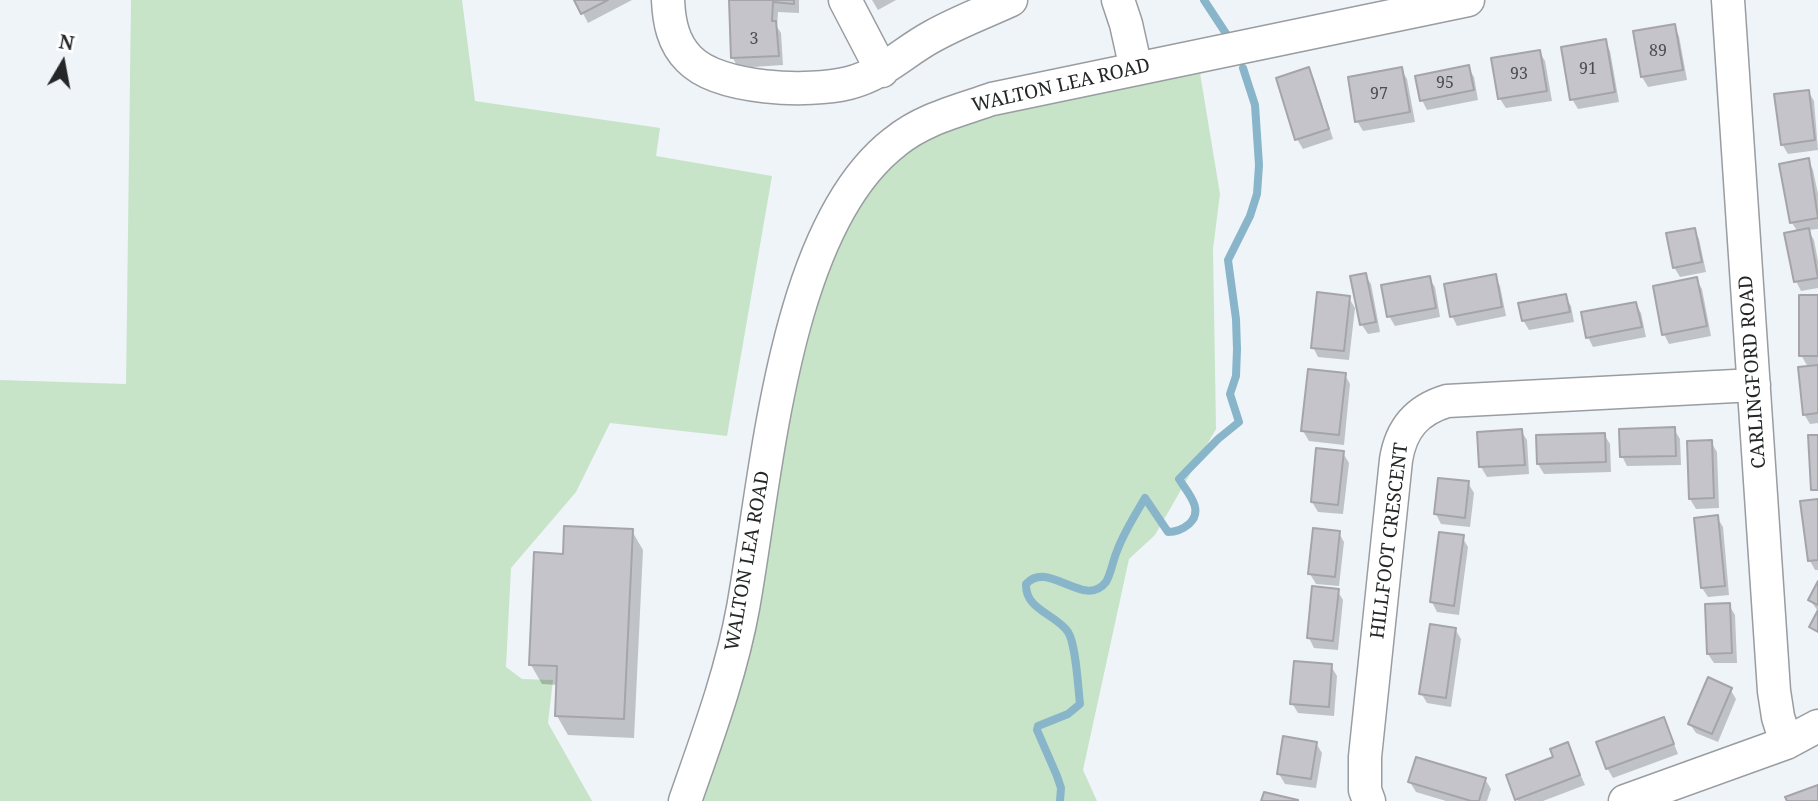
<!DOCTYPE html>
<html>
<head>
<meta charset="utf-8">
<style>
  body { margin:0 }
  #map { position:relative; width:1818px; height:801px; overflow:hidden; background:#eff4f9; font-family:"Noto Serif",serif }
  canvas { display:block }
  .north { position:absolute; left:28px; top:28px; width:70px; height:70px; -webkit-text-stroke:5px #fff; paint-order:stroke; rotate:10deg; font-size:19px; font-weight:700; line-height:28px; text-align:center; color:#242627 }
  .north::after { content:''; display:block; margin:auto; width:24px; height:32px; background:#242627; clip-path:polygon(50% 0,100% 100%,50% 72%,0 100%) }
</style>
</head>
<body>
<div id="map">
<canvas width="1818" height="801"></canvas>
<div class="north">N</div>
</div>
<script>
const ctx = document.querySelector('canvas').getContext('2d');
ctx.lineJoin = 'round';
function fillPath(path, color) { ctx.fillStyle = color; ctx.fill(path, 'evenodd'); }
function stroke(path, color, width, dash) { ctx.strokeStyle = color; ctx.lineWidth = width; ctx.lineCap = dash ? 'butt' : 'round'; ctx.setLineDash(dash || []); ctx.stroke(path); }
function write(font, color, halo, rows, align = 'center') {
  ctx.font = font + ' "Noto Serif",serif'; ctx.lineWidth = 7; ctx.setLineDash([]); ctx.textBaseline = 'middle'; ctx.strokeStyle = halo; ctx.fillStyle = color; for (const [text, x, y, turn = 0] of rows) {
    ctx.save(); ctx.translate(x, y); ctx.rotate((+turn || 0) * Math.PI / 180); ctx.textAlign = isNaN(turn) ? turn : align; if (halo) ctx.strokeText(text, 0, 0); ctx.fillText(text, 0, 0); ctx.restore();
  }
}
fillPath(new Path2D(`
  M131 0H462L475 101 660 128 656 156 772 176 727 436 610 423 576 492 511 568 506 667 522 679 553 680 548 723 592 801H0V380L126 384Z
  M1194 56 1200 73 1220 194 1213 249 1216 429 1155 535 1129 559 1083 770 1097 801H685L824 237 894 142Z`), '#c7e4c9');
fillPath(new Path2D(`
  M576 0H632L588 23Z
  M731 0H799V13L778 12 777 27 781 33 783 65 738 68 733 58Z
  M872 0H896L878 10Z
  M1674 26 1679 36 1687 80 1648 87 1642 77Z
  M1605 41 1610 51 1619 102 1578 109 1572 99Z
  M1539 51 1545 61 1552 101 1506 108 1500 99Z
  M1468 67 1474 77 1478 100 1427 110 1422 100Z
  M1309 69 1314 79 1333 139 1303 149 1297 139Z
  M1401 69 1407 79 1415 122 1363 131 1357 121Z
  M1808 91 1814 101 1818 150 1788 154 1782 144Z
  M1808 160 1813 170 1818 194V229L1808 230 1814 240 1818 261V288L1801 291 1796 281 1798 232 1792 223Z
  M1694 230 1699 239 1706 272 1680 277 1674 267Z
  M1365 275 1371 284 1380 332 1368 334 1362 325Z
  M1495 276 1500 286 1506 316 1457 326 1452 316Z
  M1429 278 1435 287 1440 317 1395 326 1389 316Z
  M1696 279 1702 289 1711 336 1669 344 1664 334Z
  M1565 296 1571 306 1574 322 1529 330 1523 320Z
  M1818 297V423L1810 424 1804 414 1808 367 1801 355Z
  M1349 298 1355 308 1349 360 1318 357 1313 347Z
  M1636 304 1641 313 1646 337 1593 347 1588 337Z
  M1345 375 1350 384 1344 445 1309 441 1303 431Z
  M1674 429 1680 439 1681 465 1627 466 1622 456Z
  M1521 431 1527 440 1529 474 1487 477 1481 467 1479 433Z
  M1604 434 1610 444 1611 472 1544 474 1538 464V436Z
  M1711 442 1717 452 1719 508 1696 509 1690 499Z
  M1343 453 1349 463 1343 514 1318 512 1312 502Z
  M1468 483 1474 493 1470 527 1441 524 1436 514Z
  M1818 501V570H1815L1810 561Z
  M1717 517 1723 527 1729 595 1708 597 1702 588Z
  M632 531 643 550 634 738 568 735 557 716 558 685 542 684 531 665 565 555Z
  M1339 533 1344 542 1339 586 1316 584 1310 574Z
  M1462 537 1468 547 1459 615 1437 612 1432 602Z
  M1818 585V611L1810 600Z
  M1337 590 1343 600 1338 650 1314 648 1309 638Z
  M1729 605 1735 615 1737 663H1714L1708 654Z
  M1455 629 1461 639 1451 707 1427 703 1421 693Z
  M1331 666 1337 676 1334 716 1298 713 1292 703Z
  M1730 689 1736 699 1718 742 1696 733 1690 724Z
  M1664 719 1678 754 1613 778 1607 768Z
  M1316 743 1322 753 1316 788 1285 784 1279 774Z
  M1567 744 1585 785 1543 801H1518L1508 776 1556 758Z
  M1485 779 1491 789 1487 801H1446L1416 792 1410 782Z`), '#0003');
stroke(new Path2D(`
  M1204 0 1227 35
  M1060 801 1061 788 1057 776 1037 730 1038 726 1068 714 1080 704C1078 687 1076 644 1068 632 1056 614 1025 610 1026 584 1049 559 1084 610 1106 582 1111 574 1113 560 1117 551 1124 532 1135 515 1145 498L1168 532C1176 532 1182 530 1189 524 1205 510 1187 492 1179 479L1218 439 1239 422 1230 394 1236 376 1237 349 1236 319 1228 260 1250 216 1257 194 1259 165 1255 105 1243 68`), '#88b5c9', 8);
const building = new Path2D(`
  M574 0H608L581 14Z
  M729 0H794V4L773 2 772 21H776L779 56 731 58Z
  M1675 24 1683 70 1641 77 1633 31Z
  M1606 39 1615 92 1570 100 1561 47Z
  M1540 50 1547 91 1498 99 1491 58Z
  M1469 65 1474 90 1420 101 1415 76Z
  M1309 67 1329 129 1295 140 1276 78Z
  M1402 67 1410 112 1355 122 1348 77Z
  M1809 90 1815 140 1781 145 1774 94Z
  M1809 158 1818 218 1790 223 1779 164Z
  M1695 228 1702 262 1673 268 1666 233Z
  M1809 228 1818 278 1794 282 1784 233Z
  M1366 273 1376 322 1360 325 1350 276Z
  M1496 274 1502 307 1450 317 1444 284Z
  M1430 276 1436 308 1387 317 1381 285Z
  M1697 277 1707 326 1662 335 1653 286Z
  M1317 292 1350 296 1344 351 1311 348Z
  M1566 294 1570 312 1522 321 1518 303Z
  M1799 295H1818V356H1799Z
  M1636 302 1642 327 1586 338 1581 312Z
  M1818 365V413L1803 415 1798 367Z
  M1308 369 1346 373 1339 435 1301 431Z
  M1675 427 1676 456 1620 457 1619 429Z
  M1522 429 1525 465 1479 467 1477 432Z
  M1605 433 1606 462 1537 464 1536 435Z
  M1808 435H1818V490H1811Z
  M1712 440 1714 498 1689 499 1687 441Z
  M1316 448 1344 451 1338 505 1311 502Z
  M1438 478 1469 481 1465 518 1434 514Z
  M1818 499V560L1808 561 1800 501Z
  M1718 515 1725 586 1701 588 1694 518Z
  M564 526 633 529 624 719 555 716 557 666 529 665 534 552 563 554Z
  M1313 528 1340 531 1335 577 1308 574Z
  M1439 532 1464 535 1454 606 1430 602Z
  M1818 581V605L1808 600Z
  M1312 586 1339 589 1333 641 1307 638Z
  M1730 603 1732 653 1707 654 1705 604Z
  M1818 610V632L1809 627Z
  M1430 624 1456 628 1446 698 1419 694Z
  M1294 661 1332 664 1329 707 1290 704Z
  M1708 677 1732 688 1712 734 1688 724Z
  M1664 717 1674 744 1606 769 1596 742Z
  M1283 736 1317 742 1311 779 1277 774Z
  M1568 742 1580 775 1515 800 1506 775 1553 757 1550 749Z
  M1416 757 1486 778 1479 801H1471L1408 782Z
  M1818 785V801H1787L1785 797Z
  M1264 792 1298 800V801H1261Z`);
fillPath(building, '#c5c4ca');
stroke(building, '#a5a4aa', 2);
const minor = new Path2D(`
  M668 0C669 22 673 43 689 59 719 90 809 93 849 83 884 74 903 52 933 36 958 22 985 12 1011 0
  M845 0 882 71
  M1118 0 1126 24 1136 69
  M1728 0 1774 691 1778 717 1786 743
  M685 801C707 738 731 674 743 608 767 476 783 228 895 142 923 119 958 111 992 99L1468 0
  M1369 801 1365 790V757L1396 460C1401 428 1417 410 1447 401L1754 385
  M1625 801 1786 743 1818 726`);
stroke(minor, '#999da1', 35);
stroke(minor, '#fff', 32);
write('16px', '#4c4e50', null, [
  ["3",754,39],
  ["89",1658,51],
  ["91",1588,69],
  ["93",1519,74],
  ["95",1445,83],
  ["97",1379,94]
]);
write('19px', '#242627', '#fff', [
  ["WALTON LEA ROAD",1061,86,-13],
  ["CARLINGFORD ROAD",1753,372,-94],
  ["HILLFOOT CRESCENT",1390,541,-83],
  ["WALTON LEA ROAD",748,561,-80]
]);
</script>
</body>
</html>
